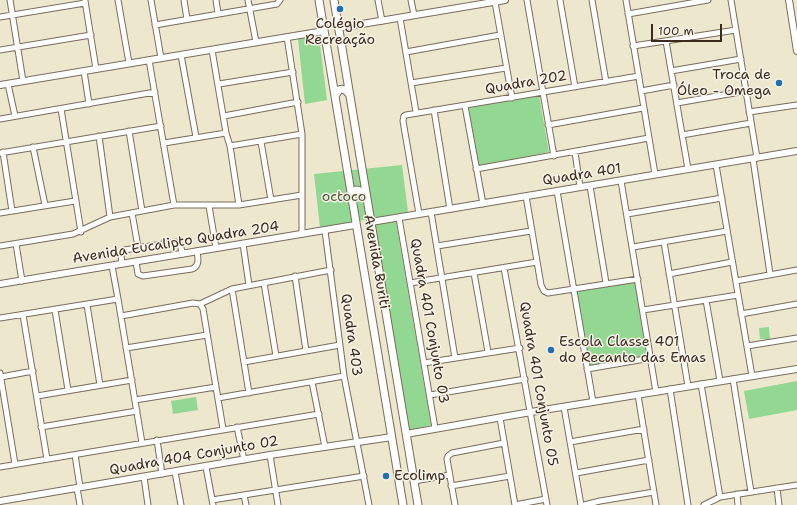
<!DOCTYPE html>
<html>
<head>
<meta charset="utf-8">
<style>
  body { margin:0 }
  #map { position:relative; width:797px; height:505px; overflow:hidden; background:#ede7ce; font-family:"Shantell Sans",sans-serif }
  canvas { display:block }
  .scale { position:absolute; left:651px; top:24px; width:71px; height:18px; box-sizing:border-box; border:2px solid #3b2a1e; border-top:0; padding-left:5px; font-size:12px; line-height:14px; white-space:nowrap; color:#3b2a1e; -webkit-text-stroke:3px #f7f3e8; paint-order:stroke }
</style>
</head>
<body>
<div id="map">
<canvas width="797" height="505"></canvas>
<div class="scale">100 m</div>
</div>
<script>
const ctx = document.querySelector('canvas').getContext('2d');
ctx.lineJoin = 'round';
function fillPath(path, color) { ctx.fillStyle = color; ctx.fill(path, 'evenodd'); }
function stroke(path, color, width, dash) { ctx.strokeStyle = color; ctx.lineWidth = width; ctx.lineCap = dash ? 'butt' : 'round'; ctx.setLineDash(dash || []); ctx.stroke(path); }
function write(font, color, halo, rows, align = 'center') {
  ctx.font = font + ' "Shantell Sans",sans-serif'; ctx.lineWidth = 3; ctx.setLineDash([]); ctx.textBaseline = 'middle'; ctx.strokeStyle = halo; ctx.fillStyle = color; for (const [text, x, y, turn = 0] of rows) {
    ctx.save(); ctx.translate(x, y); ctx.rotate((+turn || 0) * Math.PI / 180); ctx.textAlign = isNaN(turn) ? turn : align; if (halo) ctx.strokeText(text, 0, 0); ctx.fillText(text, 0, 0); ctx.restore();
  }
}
fillPath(new Path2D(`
  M319 36 327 100 305 104 298 39Z
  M539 95 549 152 478 167 469 108Z
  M402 165 408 212 320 228 314 174Z
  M396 221 431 425 408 430 374 224Z
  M636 280 649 357 589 367 576 290Z
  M769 327 770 339H760L759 328Z
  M797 381V410L749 419 744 391Z
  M196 397 198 410 173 414 171 401Z`), '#92d892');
const minor = new Path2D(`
  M10 0 23 81
  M118 0 129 63
  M151 0 161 58
  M184 0 187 19
  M216 0 218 13
  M248 0 256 42
  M378 0 382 21
  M411 0 414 15
  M527 0 554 156
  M560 0 575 87
  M592 0 606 82
  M626 0 655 174
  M731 0 757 158
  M85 1 96 69
  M495 2 512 98
  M628 14 708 0
  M0 17 85 3
  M400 18 416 112
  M155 25 277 4 280 0
  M287 37 302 134V234
  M666 41 688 169
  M633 46 736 30
  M0 50 91 35
  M212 50 226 133
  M406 52 500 35
  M181 55 196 137
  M149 60 174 205
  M84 71 89 104
  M671 71 741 59
  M411 83 506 68
  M8 84 15 116
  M219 84 293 72
  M641 91 674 85
  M677 103 746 91
  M465 106 483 204
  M61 109 81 232
  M434 110 450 209
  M749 112 797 105
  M224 116 298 102
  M0 119 155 92
  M548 125 643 108
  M129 131 142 211
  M682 135 751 123
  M99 136 110 217
  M261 142 271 200
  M164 143 226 133 230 146 239 205
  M230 146 302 134
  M33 147 45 205
  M3 152 12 211
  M575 152 580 187
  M0 153 161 126
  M753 159 770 274
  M716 165 752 376
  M476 169 649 138
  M621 181 656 392
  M590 186 606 283
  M557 191 593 402
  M526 196 541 285 544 291 548 293 638 279
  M209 206 216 248
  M431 212 455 358
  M0 213 75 201
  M132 213 138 247
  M419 214 403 121 404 116 406 115 639 76
  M627 214 722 198
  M399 218 435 428
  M325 231 344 376 369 505
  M664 242 688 386
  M16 244 22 281
  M243 244 249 285
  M0 246 73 234 110 217 174 205H239L302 195
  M437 246 531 231
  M633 247 727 231
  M136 262 138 274 143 276 192 269C200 266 198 258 197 251
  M122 264 121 255 124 250 176 242 180 245 183 254
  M112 266 118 299
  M504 268 547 505
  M474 273 488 352
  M669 274 732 262
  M295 276 306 351
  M736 281 797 270
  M264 283 276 356
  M410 283 537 262
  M232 289 249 393
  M706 300 720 381
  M200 304 232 289 331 270
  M87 305 100 385
  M55 310 68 390
  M643 310 738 295
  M741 314 797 304
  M23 315 47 459
  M121 316 193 303 200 304 203 309 223 429
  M0 318 118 299 142 443
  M747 346 797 338
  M126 348 207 335
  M244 362 340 345
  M424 363 520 348
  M587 369 651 358
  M0 373 15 464
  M1 377 33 371
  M733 379 751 492
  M312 382 325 447
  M701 384 720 497
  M670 389 688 505
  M430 395 525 379
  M638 395 656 505
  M37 396 132 380
  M218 398 344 376
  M135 400 216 387
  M564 407 581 505
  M500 418 515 505
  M41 427 137 411
  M237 427 244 460
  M157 440 162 474
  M570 442 644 429
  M75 455 80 487
  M270 455 278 505
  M0 467 319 414
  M206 467 213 505
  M175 472 181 505
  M576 473 649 460
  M144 477 148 505
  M414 481 449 475
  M451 486 510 476
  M77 488 80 505
  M777 488 779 505
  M737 494 738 505
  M244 495 246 505
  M212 500 364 476
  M455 505 447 459 448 456 452 453 504 443
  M515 505 546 499
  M584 505 600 501 654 492
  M704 505 720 497 797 485`);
const tertiary = new Path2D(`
  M789 0 797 51
  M338 28 505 0
  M0 85 324 31
  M371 222 797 151
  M0 284 355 225
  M406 434 531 412 797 369
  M0 501 270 455 392 437`);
const secondary = new Path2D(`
  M319 0 403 505
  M334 0 418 505
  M335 96 339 90C343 88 346 90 349 94
  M352 196 356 190 360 191 366 196`);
stroke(minor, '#796c5c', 7);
stroke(tertiary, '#796c5c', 8);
stroke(secondary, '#796c5c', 9);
stroke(minor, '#fff', 5);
stroke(tertiary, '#fff', 6);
stroke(secondary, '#fff', 7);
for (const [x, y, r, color] of [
  [340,9,4,"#1f6fb2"],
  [779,83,4,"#1f6fb2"],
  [551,350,4,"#1f6fb2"],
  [386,476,4,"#1f6fb2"]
]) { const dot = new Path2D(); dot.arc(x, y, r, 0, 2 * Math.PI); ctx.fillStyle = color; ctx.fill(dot); stroke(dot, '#f7f3e8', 1.5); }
write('14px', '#3b2a1e', '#f7f3e8', [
  ["Colégio",340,24,"center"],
  ["Recreação",340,40,"center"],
  ["Troca de",771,75,"right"],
  ["Óleo - Omega",771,91,"right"],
  ["Escola Classe 401",559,342],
  ["do Recanto das Emas",559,358],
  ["Ecolimp",394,476]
], 'left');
write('14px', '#3b2a1e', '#f7f3e8', [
  ["Quadra 202",526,83,-10],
  ["Quadra 401",582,175,-9],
  ["Avenida Eucalipto Quadra 204",176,243,-9],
  ["Avenida Buriti",376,262,80],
  ["Quadra 401 Conjunto 03",429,321,80],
  ["Quadra 403",351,335,82],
  ["Quadra 401 Conjunto 05",538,384,80],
  ["Quadra 404 Conjunto 02",194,456,-10]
]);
write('14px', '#51563b', '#f7f3e8', [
  ["octoco",344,197]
]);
</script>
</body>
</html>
